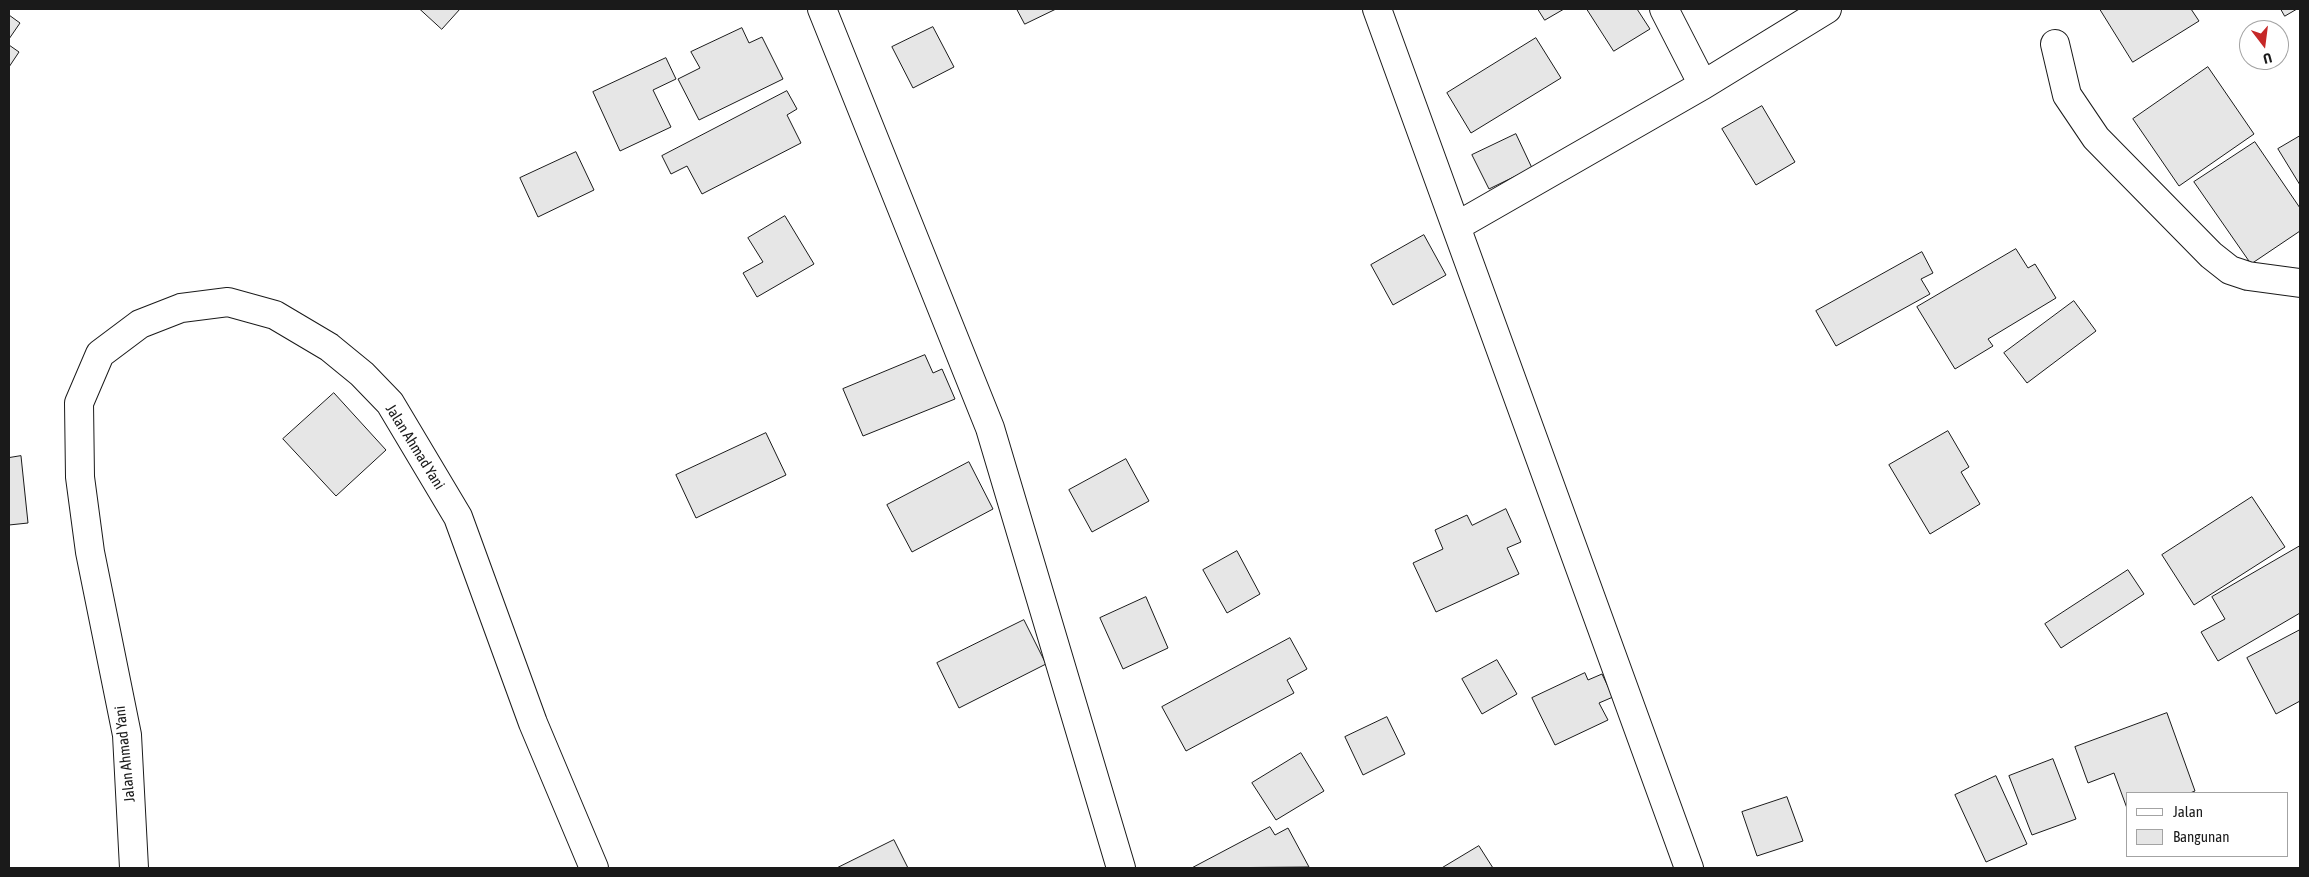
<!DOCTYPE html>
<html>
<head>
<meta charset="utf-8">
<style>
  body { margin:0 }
  #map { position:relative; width:2309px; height:877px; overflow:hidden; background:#fff; font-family:"Asap Condensed",sans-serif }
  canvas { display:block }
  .frame { position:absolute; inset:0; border:10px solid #1a1a1a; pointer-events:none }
  .legend { position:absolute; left:2126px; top:792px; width:162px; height:65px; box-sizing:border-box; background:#fff; border:1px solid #a3a3a3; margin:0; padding:6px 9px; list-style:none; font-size:15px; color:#1a1a1a }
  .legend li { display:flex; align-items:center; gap:10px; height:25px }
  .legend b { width:25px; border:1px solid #a3a3a3 }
  .north { position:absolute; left:2239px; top:20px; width:50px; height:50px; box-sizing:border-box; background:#fff; border:1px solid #a3a3a3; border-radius:50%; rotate:165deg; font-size:14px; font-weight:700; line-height:20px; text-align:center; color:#1a1a1a }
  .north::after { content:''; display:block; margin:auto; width:18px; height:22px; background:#c62828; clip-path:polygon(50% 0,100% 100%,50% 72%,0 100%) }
</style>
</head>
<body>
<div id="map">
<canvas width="2309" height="877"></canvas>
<div class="frame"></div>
<ul class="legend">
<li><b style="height:6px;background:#fff"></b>Jalan</li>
<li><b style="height:14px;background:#e6e6e6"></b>Bangunan</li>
</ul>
<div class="north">U</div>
</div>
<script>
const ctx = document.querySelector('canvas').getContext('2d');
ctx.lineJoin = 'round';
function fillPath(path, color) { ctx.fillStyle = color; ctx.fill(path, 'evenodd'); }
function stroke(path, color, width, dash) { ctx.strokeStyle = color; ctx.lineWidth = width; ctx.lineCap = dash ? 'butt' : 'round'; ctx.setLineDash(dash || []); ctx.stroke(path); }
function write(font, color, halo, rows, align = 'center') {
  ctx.font = font + ' "Asap Condensed",sans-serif'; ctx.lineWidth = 4; ctx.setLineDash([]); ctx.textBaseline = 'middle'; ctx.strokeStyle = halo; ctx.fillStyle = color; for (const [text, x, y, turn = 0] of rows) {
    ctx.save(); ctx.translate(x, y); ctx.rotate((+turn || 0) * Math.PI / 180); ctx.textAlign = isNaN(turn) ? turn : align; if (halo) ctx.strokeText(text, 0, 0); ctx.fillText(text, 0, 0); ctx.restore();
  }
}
const building = new Path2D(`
  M420 9H460L442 29Z
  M1017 9H1056L1025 24Z
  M1538 9H1564L1545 20Z
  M1587 9H1637L1650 29 1614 51Z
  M2100 9H2191L2199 21 2133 62Z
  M2281 9H2297L2285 16Z
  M9 15 20 23 9 39Z
  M933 27 954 67 913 88 892 47Z
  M742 28 749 43 762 37 783 79 699 120 678 79 700 68 691 52Z
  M1536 38 1561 78 1471 133 1447 93Z
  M9 45 19 52 9 67Z
  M666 58 676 79 653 90 671 127 620 151 593 92Z
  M2208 67 2254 134 2179 186 2133 119Z
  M787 91 797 109 787 115 801 143 702 194 687 166 671 174 662 156Z
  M1762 106 1795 162 1756 185 1722 129Z
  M1516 134 1532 168 1489 189 1472 155Z
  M2300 136V185L2278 149Z
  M2255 142 2300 208V231L2251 264 2194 182Z
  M576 152 594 190 538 217 520 178Z
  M785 216 814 264 757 297 743 273 763 262 748 238Z
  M1424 235 1446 275 1393 305 1371 265Z
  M2016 249 2028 268 2035 264 2056 298 1988 339 1993 346 1955 369 1917 307Z
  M1922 252 1933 273 1921 279 1930 294 1836 346 1816 311Z
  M2074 301 2096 331 2027 383 2004 353Z
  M925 355 933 373 942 369 955 399 863 436 843 389Z
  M334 393 386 450 336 496 283 439Z
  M1948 431 1969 467 1961 472 1980 504 1930 534 1889 465Z
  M766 433 786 475 696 518 676 475Z
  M21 456 28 523 9 525V458Z
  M1126 459 1149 501 1092 532 1069 490Z
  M969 462 993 509 912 552 887 505Z
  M2252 497 2285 547 2194 605 2162 555Z
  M1506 509 1521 542 1507 548 1519 574 1436 612 1413 563 1443 549 1435 530 1467 515 1472 525Z
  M2300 546V613L2218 661 2201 632 2225 619 2212 597Z
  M1237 551 1260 594 1227 613 1203 570Z
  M2128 570 2144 594 2061 648 2045 624Z
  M1146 597 1168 648 1123 669 1100 618Z
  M1024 620 1046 664 959 708 937 663Z
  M2300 630V701L2276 714 2247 658Z
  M1290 638 1307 669 1287 680 1294 693 1186 751 1162 707Z
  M1497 660 1517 694 1482 714 1462 679Z
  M1585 673 1588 680 1602 674 1613 697 1599 703 1608 720 1555 745 1532 698Z
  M2167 713 2195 791 2190 793H2128V811L2114 773 2088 783 2075 747Z
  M1387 717 1405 754 1363 775 1345 737Z
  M1301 753 1324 791 1276 820 1252 783Z
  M2053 759 2076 819 2032 835 2009 776Z
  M1996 776 2027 844 1986 862 1955 795Z
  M1787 797 1803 841 1757 856 1742 812Z
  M1270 827 1275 835 1288 828 1309 867 1192 868Z
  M894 840 908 868H837Z
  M1479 846 1493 868H1442Z`);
fillPath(building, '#e6e6e6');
stroke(building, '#1a1a1a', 1);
const minor = new Path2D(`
  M1377 9 1689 868
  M1664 9 1703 85
  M2055 44 2067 95 2096 138 2211 255 2230 270 2248 276 2300 283
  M1457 226 1703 85 1827 9`);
const tertiary = new Path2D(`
  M822 9 990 428 1121 868`);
const trunk = new Path2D(`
  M134 868 127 735 90 552 80 477 79 403 100 354 140 324 181 308 228 302 275 315 329 347 362 374 390 403 458 517 533 723 594 868`);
stroke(minor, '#1a1a1a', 30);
stroke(tertiary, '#1a1a1a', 30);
stroke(trunk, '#1a1a1a', 30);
stroke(minor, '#fff', 28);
stroke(tertiary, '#fff', 28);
stroke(trunk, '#fff', 28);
write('15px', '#1a1a1a', '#fff', [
  ["Jalan Ahmad Yani",415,447,58],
  ["Jalan Ahmad Yani",125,754,-96]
]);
</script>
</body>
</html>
